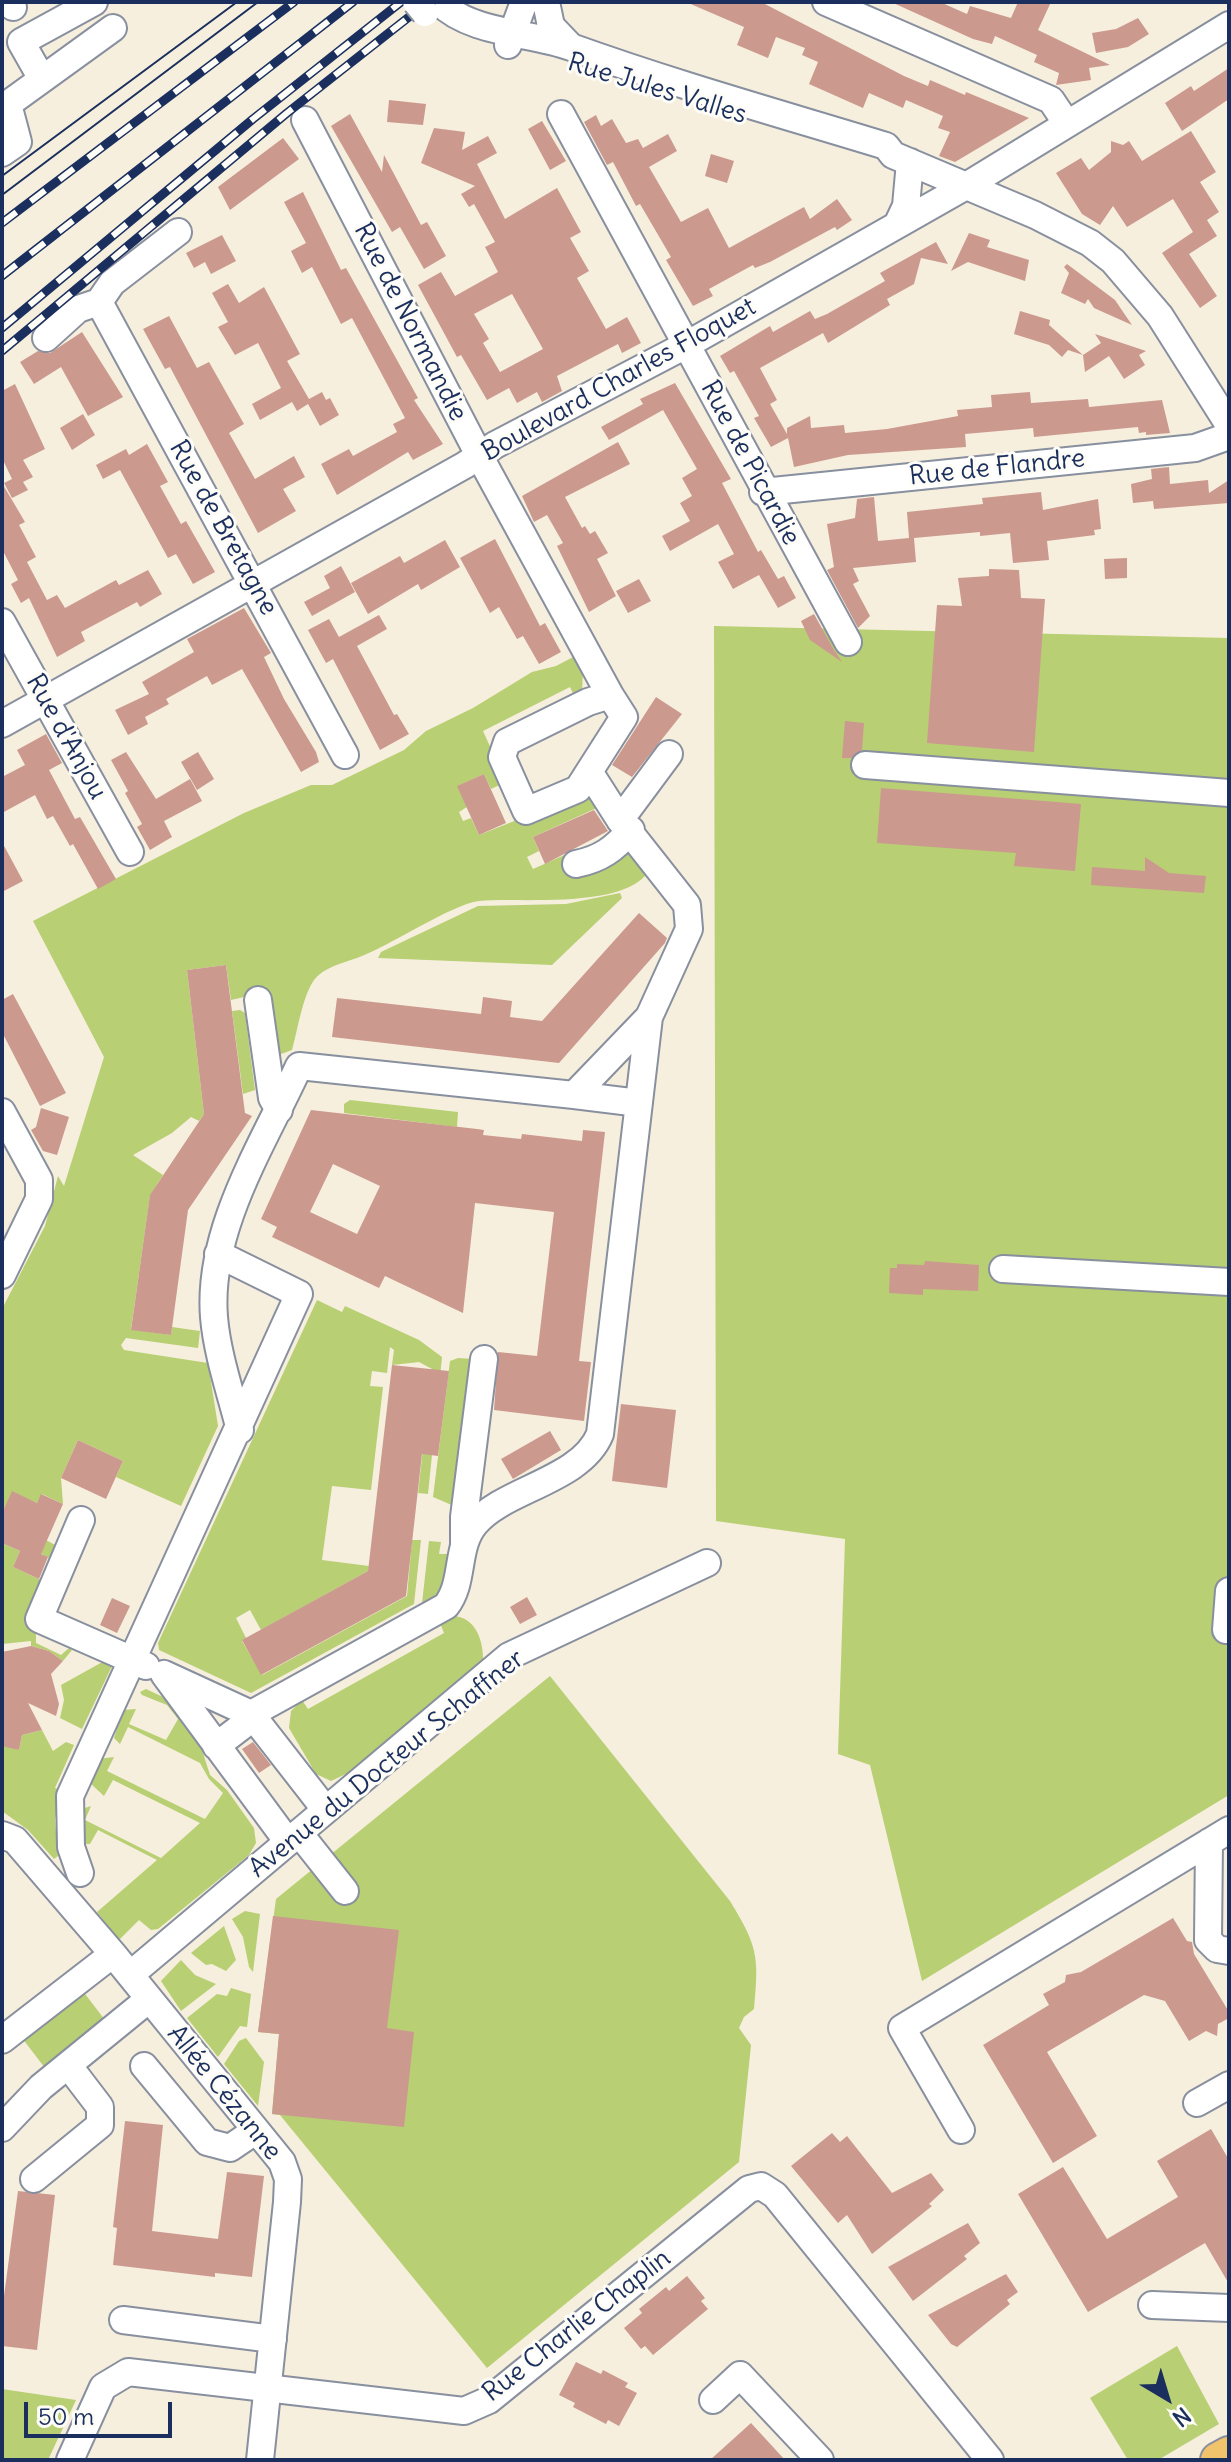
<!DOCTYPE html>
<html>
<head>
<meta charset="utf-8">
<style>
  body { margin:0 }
  #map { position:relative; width:1231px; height:2462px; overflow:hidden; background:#f6efdd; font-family:Delius,sans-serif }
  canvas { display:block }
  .frame { position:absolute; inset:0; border:4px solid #1b2f5e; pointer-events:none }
  .north { position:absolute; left:1127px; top:2358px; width:80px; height:80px; -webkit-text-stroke:6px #fdfcf7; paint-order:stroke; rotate:142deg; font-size:22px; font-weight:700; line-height:32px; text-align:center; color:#1b2f5e }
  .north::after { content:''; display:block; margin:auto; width:28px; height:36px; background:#1b2f5e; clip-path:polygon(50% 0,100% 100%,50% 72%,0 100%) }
  .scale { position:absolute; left:24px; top:2402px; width:148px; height:36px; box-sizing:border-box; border:4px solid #1b2f5e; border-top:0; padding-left:10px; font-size:24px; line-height:28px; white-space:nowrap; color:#1b2f5e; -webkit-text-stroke:6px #fdfcf7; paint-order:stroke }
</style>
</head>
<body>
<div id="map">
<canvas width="1231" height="2462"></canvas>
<div class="frame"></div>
<div class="north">N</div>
<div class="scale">50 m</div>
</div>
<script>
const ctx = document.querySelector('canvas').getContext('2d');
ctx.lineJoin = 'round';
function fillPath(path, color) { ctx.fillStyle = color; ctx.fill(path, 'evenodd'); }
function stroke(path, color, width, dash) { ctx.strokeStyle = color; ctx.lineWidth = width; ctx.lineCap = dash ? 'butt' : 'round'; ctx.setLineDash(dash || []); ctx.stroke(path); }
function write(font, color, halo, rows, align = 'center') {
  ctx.font = font + ' Delius,sans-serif'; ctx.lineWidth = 6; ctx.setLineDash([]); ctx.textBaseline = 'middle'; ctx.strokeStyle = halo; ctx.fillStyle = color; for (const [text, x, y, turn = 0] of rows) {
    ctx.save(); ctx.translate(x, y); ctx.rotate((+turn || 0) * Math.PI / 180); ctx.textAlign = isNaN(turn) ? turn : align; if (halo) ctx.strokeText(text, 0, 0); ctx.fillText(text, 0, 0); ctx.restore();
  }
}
fillPath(new Path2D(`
  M714 626 1229 638V1795L922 1981 870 1765 838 1754 845 1539 716 1521Z
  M577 655 583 668 582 694 576 700 570 687 483 731 506 782 491 789 484 774 458 786 467 807 459 812 463 821 471 818 479 835 590 791 614 832 611 834 599 807 533 837 539 851 527 857 533 869 569 853 583 873 626 848 649 871C624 910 518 897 479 901 452 904 388 947 357 958 343 963 324 967 314 980 302 998 298 1029 292 1050L273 1057 266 992 231 1000 226 965 187 970 204 1114 199 1121 191 1117 172 1133 133 1155 163 1175 150 1196 131 1329 171 1335 172 1327 200 1331 198 1348 126 1338 121 1345 124 1350 208 1363 218 1426 181 1506 116 1477 123 1461 78 1440 61 1478 63 1504 42 1494 37 1503 12 1492 2 1513V1309L45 1226 58 1176 64 1186 104 1057 33 921 244 813 311 785H332L404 750 426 731 473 708 532 672 556 666Z
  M620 893 622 898 552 965 378 958 381 952 478 906 566 904Z
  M240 1010 245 1013 255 1090 243 1094 232 1011Z
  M350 1100 458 1112 457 1127 344 1113V1104Z
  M317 1300 342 1312 345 1306 419 1340 442 1357 428 1494 418 1493 432 1369 419 1362 392 1365 394 1350 390 1347 387 1373 372 1371 370 1386 383 1387 371 1490 332 1486 322 1560 369 1566 368 1571 261 1630 250 1610 236 1618 246 1638 242 1641 262 1675 407 1596 412 1540H421L414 1604 251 1693 159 1650 158 1643Z
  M458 1358 474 1359 454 1506 433 1497 450 1361Z
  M42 1538 61 1548 27 1616 28 1629 36 1631V1643L61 1655 69 1648 72 1650 63 1661 49 1651 31 1646V1641L2 1644V1543L20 1551 13 1567 41 1580 51 1559 36 1551Z
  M429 1541 441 1542 439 1554H452L446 1589 421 1612Z
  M452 1616C476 1616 484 1642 483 1662L354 1776 350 1772 331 1781 316 1774 289 1728 291 1711 302 1700 308 1709 444 1633 440 1623Z
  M106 1660 114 1662 82 1729 60 1718 64 1700 61 1685Z
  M550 1676 730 1901C758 1947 759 1956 754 2009L744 2017 739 2028 751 2045 739 2162 487 2368 280 2115 272 2114 279 2034 258 2032 276 1899Z
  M146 1689 165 1698 202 1750 210 1775 227 1790 254 1828 256 1843 249 1855 158 1929 151 1930 139 1920 119 1940 97 1912 157 1860 98 1830 90 1844H82L79 1810 91 1806 85 1820 161 1858 200 1823 113 1780 104 1796 90 1783 98 1759 114 1757 107 1771 205 1819 223 1793 209 1779 200 1763 128 1727 120 1744 114 1738 123 1710 136 1709 129 1724 166 1740 178 1719 167 1705 142 1695 140 1692Z
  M42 1730 53 1751 66 1742 74 1745 55 1788 60 1790 55 1820 58 1856 54 1859 28 1830 2 1811V1744L19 1750 22 1735Z
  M245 1911 260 1914 253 1972 249 1967 243 1937 232 1919Z
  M224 1926 236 1960 226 1971 212 1964 206 1965 191 1953Z
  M181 1960 195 1975 216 1984 181 2011 161 1981Z
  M231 1988 251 1994 247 2027 240 2026 218 2057 187 2018 217 1994 227 1996Z
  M82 1990 105 2020 45 2068 22 2038Z
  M246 2038 264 2062 258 2106 224 2064 239 2041Z
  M1177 2346 1219 2424 1158 2460H1128L1090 2398Z
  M2 2389 76 2400 48 2460H2Z`), '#b8cf73');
fillPath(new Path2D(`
  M686 2H761L904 76 928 86 930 80 965 95 966 92 1029 118 955 162 939 156 950 132 938 128 943 116 906 100 903 108 869 93 863 108 809 84 818 62 802 55 805 48 776 37 768 58 737 45 744 27Z
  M891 2H940L967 14 970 6 1011 18 1018 2H1051L1038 30 1110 65 1089 68 1091 80 1056 85 1059 73 1034 62 1037 55 995 36 992 44 973 39Z
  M1138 18 1149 34 1128 47 1096 53 1092 33 1116 29Z
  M1229 68V99L1182 131 1165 103 1191 86 1194 91Z
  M389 100 426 104 423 125 387 122Z
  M350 114 382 172 384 155 421 225 427 222 446 256 424 269 400 227 392 232 331 126Z
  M596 115 601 126 612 119 626 143 638 139 643 148 668 134 677 151 649 167 681 222 708 208 729 248 804 207 810 219 837 199 852 220 837 230 835 227 770 262 755 268 753 265 709 289 713 296 693 306 666 260 671 257 640 204 636 206 613 162 607 165 584 122Z
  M542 121 566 161 550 170 528 129Z
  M434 128 465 132 462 150 488 136 497 153 477 164 505 219 557 188 581 232 570 238 589 271 577 278 606 329 627 317 641 343 622 353 618 344 557 376 562 391 542 402 537 392 517 403 509 388 487 400 461 355 457 357 418 285 441 272 455 296 498 272 485 247 495 242 474 204 469 207 461 194 475 186 421 163ZM512 294 543 349 500 372 483 343 489 339 474 314Z
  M1191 131 1216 172 1200 182 1219 212 1207 220 1217 236 1189 254 1217 296 1200 308 1162 253 1193 232 1173 199 1127 227 1113 206 1100 225 1082 214 1056 173 1081 158 1089 170 1111 152V141L1123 145 1129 141 1142 161Z
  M283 138 299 159 230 210 218 187Z
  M711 154 734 161 727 183 705 176Z
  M303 192 341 270 346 268 418 398 414 400 443 444 413 460 408 452 337 495 321 464 349 449 353 456 397 432 393 424 405 418 352 318 341 324 312 267 302 273 291 251 306 243 284 202Z
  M969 233 990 240 987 247 1029 260 1025 281 968 262 951 271Z
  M222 235 236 261 211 274 205 262 194 268 186 253Z
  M936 242 948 264 921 258 914 284 887 299 890 305 828 343 823 333 760 368 777 400 770 404 787 434V428L810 416 811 428 844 425 845 433 887 429 958 416 957 410 992 407 991 395 1030 392 1031 403 1088 399 1089 407 1162 400 1170 433 1146 435V432L1139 433 1138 427 1034 437 1033 428 965 434 966 447 848 455 794 467 788 438 771 447 754 418 759 416 734 371 730 373 720 356 770 326 773 332 810 311 815 319 827 314 885 281 880 273Z
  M1067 264 1115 300 1132 325 1094 308 1088 299 1085 304 1061 293 1069 273 1064 267Z
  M228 284 239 303 264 287 300 354 287 361 309 399 322 392 326 400 330 398 339 415 320 426 308 404 297 411 292 402 260 420 252 404 281 388 258 343 235 355 218 327 228 322 212 293Z
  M1020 311 1050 320 1049 325 1083 355 1101 343 1095 334 1146 351 1139 355 1145 365 1124 379 1109 356 1085 372 1083 355 1068 350 1062 357 1049 345 1014 334Z
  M169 316 197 368 209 362 244 424 229 433 255 479 294 456 305 477 283 489 296 511 258 533 170 367 165 369 143 329Z
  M82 332 123 397 88 416 61 367 34 384 20 362 38 351 50 353Z
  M675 383 731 479 722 483 758 552 761 550 778 579 784 576 796 598 778 608 759 575 733 589 718 562 734 554 718 524 670 551 662 536 690 521 680 503 692 496 682 478 697 469 663 410 609 440 601 427 643 404 640 399Z
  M15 384 45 449 23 460 33 477 23 482 28 490 12 498 4 483 12 479 2 458V391Z
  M83 414 95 435 72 450 60 428Z
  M618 442 630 464 565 497 582 528 585 526 590 534 595 531 608 553 597 559 616 596 589 612 557 546 563 543 547 515 534 522 522 496Z
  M147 444 168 482 160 486 181 524 186 521 215 572 193 584 176 554 168 558 120 470 103 479 96 465 126 449 129 455Z
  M1169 467 1170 484 1208 480 1209 493 1229 480V503L1154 509 1153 501 1133 503 1131 484 1152 479 1151 469Z
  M2 483 25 522 19 525 36 557 27 562 47 600 57 595 65 608 116 580 119 585 148 570 162 594 140 607 137 602 81 632 85 641 57 657 29 598 21 603 11 584 18 580 2 549Z
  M1041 492 1043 510 1098 499 1101 529 1094 530 1095 535 1047 541 1049 560 1013 563 1010 533 980 536V532L914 538 916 562 853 568 859 581 853 584 870 616 858 628 827 570 834 567 827 524 855 518 857 499 874 497 878 541 909 538 907 512 983 504 982 498Z
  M495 539 540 626 545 623 561 652 539 664 523 636 517 639 499 607 490 613 460 558Z
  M445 540 460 567 421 590 418 584 368 614 351 583 400 556 404 563Z
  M1127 558V578L1105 579 1104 559Z
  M341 566 355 592 312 616 304 602 330 588 324 576Z
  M989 569 1019 570 1021 598 1045 599 1034 752 927 743 937 605 962 606 958 578 989 576Z
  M639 579 651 601 628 613 616 591Z
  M244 608 271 653 264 657 284 699 316 752 319 762 301 772 242 669 212 685 207 676 166 699 169 704 145 717 148 724 128 735 115 710 149 694 142 682 194 652 187 639Z
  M814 614 834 650 842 662 810 640 801 621Z
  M379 615 387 629 357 646 394 715 397 714 409 734 380 750 333 659 326 663 308 630 329 619 339 637Z
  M656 697 682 714 632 777 612 765Z
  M845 721 864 723 862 750 851 758H842Z
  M46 734 62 763 49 770 75 819 80 817 116 879 98 889 73 844 70 846 53 816 47 819 35 795 2 813V777L25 765 17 750Z
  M126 752 156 799 190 779 202 801 164 821 172 837 150 850 137 827 142 824 125 793 128 791 111 760Z
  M198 752 214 779 197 790 181 762Z
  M484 774 506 823 479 835 457 786Z
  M881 788 1081 804 1075 871 1014 866 1016 853 877 843Z
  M594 810 608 831 545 864 533 837Z
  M2 842 23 881 2 892Z
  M1145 857 1169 873 1206 876 1204 893 1091 885 1092 867 1145 871Z
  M639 913 667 938 665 943 559 1063 332 1037 337 998 481 1014 483 997 512 1001 510 1017 542 1021Z
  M226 965 245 1113 252 1116 188 1210 171 1335 131 1330 150 1195 204 1114 187 970Z
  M13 994 66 1093 40 1106 2 1032V1000Z
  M41 1108 69 1117 57 1155 43 1151 31 1130 36 1127Z
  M311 1110 477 1129 484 1130 483 1135 521 1139 522 1134 582 1141 583 1130 605 1132 579 1361 591 1362 584 1421 494 1410 498 1352 537 1356 554 1212 475 1203 463 1313 385 1276 379 1288 272 1237 277 1227 261 1219ZM333 1164 380 1186 357 1234 310 1212Z
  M925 1261 979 1265 978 1291 923 1289V1295L889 1293 890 1268H897V1264L924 1265Z
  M392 1365 449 1371 438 1456 422 1454 406 1596 261 1675 242 1640 368 1571Z
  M621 1404 676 1410 667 1488 612 1481Z
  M550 1431 561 1450 513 1479 501 1459Z
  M78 1440 123 1461 106 1499 61 1478Z
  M12 1491 37 1503 41 1494 63 1504 41 1554 48 1557 39 1579 13 1567 20 1551 2 1543V1513Z
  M527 1597 537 1615 520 1624 510 1607Z
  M112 1598 130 1606 117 1633 100 1625Z
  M31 1646 49 1651 63 1661 51 1674 59 1704 56 1716 28 1703 42 1730 22 1735 19 1750 2 1746V1652Z
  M253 1742 271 1765 259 1773 242 1749Z
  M273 1916 399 1930 387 2028 414 2032 404 2127 272 2114 279 2034 258 2032Z
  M1173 1918 1187 1941 1192 1942 1194 1954 1229 2012V2018L1218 2024 1217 2036 1206 2031 1189 2041 1165 2001 1144 1995 1047 2052 1097 2136 1053 2163 983 2045 1049 2005 1043 1994 1065 1982 1066 1975 1081 1972Z
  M125 2121 163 2125 152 2231 218 2239 227 2172 264 2176 252 2277 215 2273V2277L113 2265 117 2228 113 2227Z
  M1211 2129 1229 2160V2284L1205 2243 1088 2312 1018 2194 1063 2167 1107 2239 1178 2197 1157 2161Z
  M832 2133 840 2142 847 2136 892 2193 931 2173 944 2190 929 2204 932 2206 872 2254 847 2215 838 2223 791 2166Z
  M18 2191 55 2195 37 2350 2 2346V2311Z
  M968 2223 980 2243 964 2256 967 2259 913 2301 888 2267Z
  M1006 2274 1018 2292 1007 2300 1010 2304 957 2347 951 2344 928 2315Z
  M687 2276 705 2298 701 2301 708 2309 653 2355 645 2346 641 2349 624 2328 642 2313 639 2309 666 2287 669 2291Z
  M576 2362 601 2374 603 2370 628 2383 625 2387 637 2393 619 2426 608 2420 606 2424 573 2407 575 2403 559 2395Z
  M751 2423 785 2460H710Z`), '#cc998f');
const minor = new Path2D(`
  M10 2 13 7
  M439 2C471 34 530 32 571 47 674 84 781 114 886 146L893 155 1035 215 1090 243 1113 261 1160 316 1229 425
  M546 2 551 26 571 47
  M826 2 1051 100 1067 124
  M508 45 524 2
  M42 79 21 42 94 2
  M561 114 848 642
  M305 120 480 457 610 695
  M2 153 18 142 8 104 113 28
  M898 223 906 206 910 162
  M99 302 345 755
  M46 338 78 309 99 302 112 283 178 232
  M763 492 1195 448 1229 436
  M2 622 130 852
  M610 695 624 717 578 789 526 811 502 757 507 742 588 702Z
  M2 724 465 465 495 445 688 344 966 186 1229 25
  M865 765 1229 793
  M620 820 669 754
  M576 864C601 859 614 849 631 830
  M258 1000 272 1098 279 1110
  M574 1095 639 1103
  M2 1112 39 1180V1199L2 1275
  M1003 1269 1229 1282
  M240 1430C231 1394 217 1354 214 1317 207 1229 264 1143 299 1066L574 1095 649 1017
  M81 1520 39 1619 146 1666
  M464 1543V1517L484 1359
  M1229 1591 1226 1630H1229
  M216 1746 241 1727 251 1714 446 1606C465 1582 455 1548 475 1524 503 1489 581 1481 600 1434L649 1017 689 929 687 905 620 820 590 773
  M299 1833 345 1891
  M2 1835 15 1840 113 1954 282 2162 288 2179 287 2202 260 2460
  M288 1842 164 1674 251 1714 325 1809
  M1209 1842 1208 1940 1217 1949 1229 1951
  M80 1873 71 1847 70 1796 299 1294 218 1254
  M130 1975 509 1656 707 1563
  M2 2040 113 1954
  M144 2066 207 2142 230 2148 255 2131
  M1197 2103 1229 2085
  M2 2128 41 2087 149 1999
  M961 2130 902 2028 1229 1830
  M34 2179 100 2125V2107L68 2065
  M1152 2305 1229 2308
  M123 2320 273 2339
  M713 2400 740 2375 820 2460
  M70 2460 103 2387 128 2372 464 2411 489 2400 749 2189 761 2186 775 2195 990 2460`);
const major = new Path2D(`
  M1218 2460 1229 2454`);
stroke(minor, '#888f9e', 30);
stroke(major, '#888f9e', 38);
stroke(minor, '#fff', 26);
stroke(major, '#f1c36a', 34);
stroke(new Path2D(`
  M2 176 237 2
  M2 195 258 2`), '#1b2f5e', 2);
const rail = new Path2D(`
  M2 223 294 2
  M2 276 353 2
  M2 328 253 119 401 2
  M2 351 287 113 428 2`);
stroke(rail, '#1b2f5e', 9);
stroke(rail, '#fdfcf7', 6, [18]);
const minorBridge = new Path2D(`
  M416 2 425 13`);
stroke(minorBridge, '#888f9e', 30, []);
stroke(minorBridge, '#fff', 26);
write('26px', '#1b2f5e', '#fdfcf7', [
  ["Rue Jules Valles",657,89,17],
  ["Rue de Normandie",410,322,63],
  ["Boulevard Charles Floquet",619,380,-29],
  ["Rue de Picardie",750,463,62],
  ["Rue de Flandre",997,468,-6],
  ["Rue de Bretagne",223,528,61],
  ["Rue d'Anjou",66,737,61],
  ["Avenue du Docteur Schaffner",387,1764,-39],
  ["Allée Cézanne",224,2093,51],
  ["Rue Charlie Chaplin",577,2326,-38]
]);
</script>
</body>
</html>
